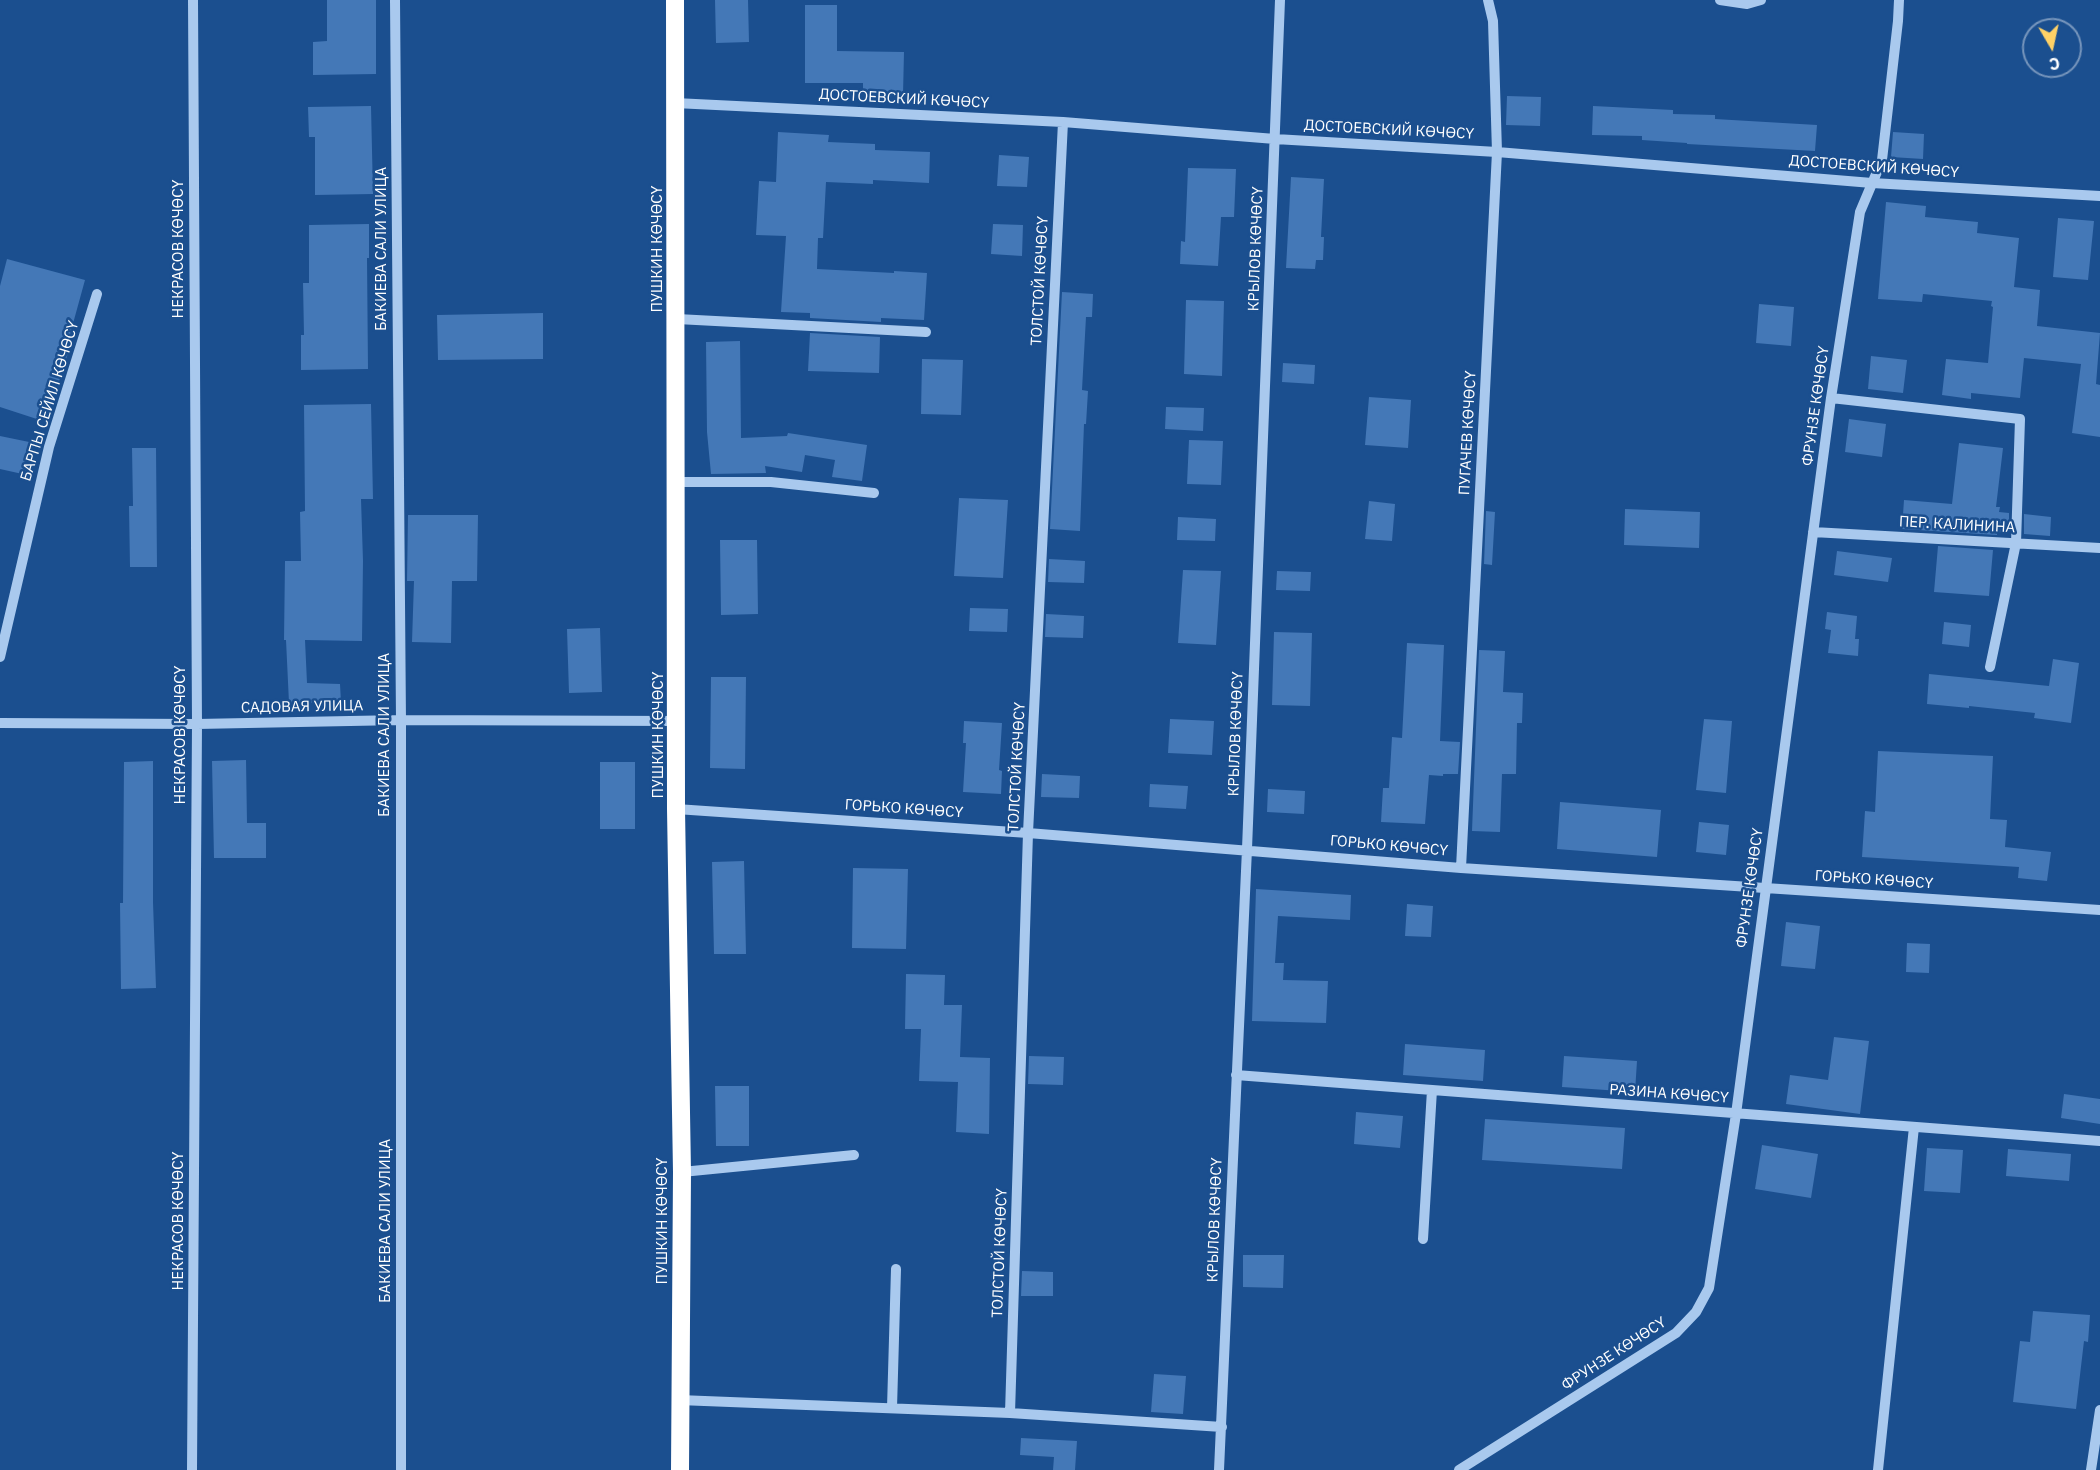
<!DOCTYPE html>
<html>
<head>
<meta charset="utf-8">
<style>
  body { margin:0 }
  #map { position:relative; width:2100px; height:1470px; overflow:hidden; background:#1b4f8f; font-family:"IBM Plex Sans",sans-serif }
  canvas { display:block }
  .north { position:absolute; left:2022px; top:18px; width:60px; height:60px; box-sizing:border-box; background:#1b4f8f; border:2px solid #7695bc; border-radius:50%; rotate:171deg; font-size:16px; font-weight:700; line-height:24px; text-align:center; color:#fff }
  .north::after { content:''; display:block; margin:auto; width:21px; height:27px; background:#ffd166; clip-path:polygon(50% 0,100% 100%,50% 72%,0 100%) }
</style>
</head>
<body>
<div id="map">
<canvas width="2100" height="1470"></canvas>
<div class="north">С</div>
</div>
<script>
const ctx = document.querySelector('canvas').getContext('2d');
ctx.lineJoin = 'round';
function fillPath(path, color) { ctx.fillStyle = color; ctx.fill(path, 'evenodd'); }
function stroke(path, color, width, dash) { ctx.strokeStyle = color; ctx.lineWidth = width; ctx.lineCap = dash ? 'butt' : 'round'; ctx.setLineDash(dash || []); ctx.stroke(path); }
function write(font, color, halo, rows, align = 'center') {
  ctx.font = font + ' "IBM Plex Sans",sans-serif'; ctx.lineWidth = 5; ctx.setLineDash([]); ctx.textBaseline = 'middle'; ctx.strokeStyle = halo; ctx.fillStyle = color; for (const [text, x, y, turn = 0] of rows) {
    ctx.save(); ctx.translate(x, y); ctx.rotate((+turn || 0) * Math.PI / 180); ctx.textAlign = isNaN(turn) ? turn : align; if (halo) ctx.strokeText(text, 0, 0); ctx.fillText(text, 0, 0); ctx.restore();
  }
}
fillPath(new Path2D(`
  M327 0H376V74L313 75V42L327 41Z
  M715 0H748L749 42 716 43Z
  M805 5H837V51L904 52 903 95 863 94V83H805Z
  M1507 96 1541 97 1540 126 1506 125Z
  M371 106 373 194 315 195V137H309L308 107Z
  M1593 106 1673 110V114L1715 115V119L1817 125 1815 151 1687 144V143L1642 140V136L1592 135Z
  M778 132 829 135 828 142 875 144V150L930 152 929 183 873 180V184L826 182 823 238H818L817 269 894 273V271L927 273 924 320 881 318V322L810 318V313L781 312 786 236 756 235 759 181 776 182Z
  M1893 132 1924 134 1923 159 1891 157Z
  M999 155 1029 157 1027 187 997 186Z
  M1188 168 1236 169 1234 217H1221L1218 266 1180 264 1181 241 1185 242Z
  M1291 177 1324 179 1321 237H1324L1323 260H1316L1315 269 1286 268Z
  M1886 202 1926 206 1925 217 1978 222 1977 233 2019 238 2014 287 2040 290 2037 326 2100 333 2096 384 2100 385V437L2072 433 2081 364 2024 358 2020 398 1971 393V399L1942 395 1946 359 1988 363 1993 307 1991 306 1992 301 1923 294 1922 302 1878 299Z
  M2058 218 2094 221 2088 280 2053 277Z
  M369 224V258H367L368 369 301 370V335H304L303 283H309V225Z
  M993 224 1023 225 1022 256 991 254Z
  M7 259 85 280 66 349 69 350 46 422 0 407V286Z
  M1062 292 1093 294 1092 317H1086L1082 390 1088 391 1086 424H1084L1080 531 1050 529Z
  M1186 300 1224 301 1222 376 1184 374Z
  M1759 304 1794 307 1791 346 1756 343Z
  M543 313V359L438 360 437 315Z
  M810 333 880 337 879 373 808 371Z
  M740 341 741 438 787 436 788 433 867 445 862 481 832 477 835 460 805 455 802 472 765 466 766 473 711 474 707 432 706 342Z
  M1871 356 1907 360 1903 393 1868 389Z
  M922 359 963 360 961 415 921 414Z
  M1283 363 1315 365 1314 384 1282 382Z
  M1369 397 1411 400 1408 448 1365 445Z
  M371 404 373 499H361L363 561 362 641 305 640 307 683 340 684 341 702 289 703 286 640H284L285 561H301L300 512 305 511 304 405Z
  M1166 407 1204 408 1203 431 1165 429Z
  M1849 419 1886 424 1882 457 1845 452Z
  M0 436 34 443 27 475 0 469Z
  M1189 440 1223 441 1221 485 1187 484Z
  M1959 443 2003 448 1996 507H2000L1999 512 2009 513V533L1997 532V535L1902 529 1904 500 1952 504Z
  M132 448H156L157 567H130L129 506H133Z
  M959 498 1008 500 1003 578 954 576Z
  M1369 501 1395 504 1392 541 1365 539Z
  M1625 509 1700 512 1699 548 1624 545Z
  M1486 511 1495 512 1492 565 1484 564Z
  M2024 514 2051 517 2050 536 2024 534Z
  M408 515H478L477 581H452L451 643 412 642 414 581H407Z
  M1178 517 1216 519 1215 541 1177 540Z
  M720 540H757L758 614 721 615Z
  M1938 546 1993 550 1989 596 1934 592Z
  M1837 551 1892 558 1888 582 1834 575Z
  M1049 559 1085 561 1084 583 1048 582Z
  M1183 570 1221 571 1216 645 1178 643Z
  M1277 571 1311 572 1310 591 1276 590Z
  M970 608 1008 609 1007 632 969 631Z
  M1827 612 1857 616 1855 639H1859L1858 656 1828 653 1831 630 1825 629Z
  M1046 614 1084 616 1083 638 1045 637Z
  M1944 622 1971 625 1969 647 1942 644Z
  M600 628 602 692 569 693 567 629Z
  M1274 632 1312 633 1310 706 1272 705Z
  M1407 643 1444 645 1440 741 1460 742 1458 774H1443V776L1429 775 1425 824 1381 822 1383 788H1389L1392 737 1402 738Z
  M1479 650 1505 651 1503 692 1523 693 1522 723H1517L1516 774H1502L1500 832 1472 831Z
  M2053 659 2079 663 2071 723 2034 718 2035 713 1969 706V708L1927 704 1929 674 2049 686Z
  M711 677H746L745 769 710 768Z
  M1170 719 1214 721 1212 755 1168 753Z
  M1704 719 1732 721 1726 793 1696 790Z
  M964 721 1002 723 999 770 1002 771 1001 794 963 792 966 743H963Z
  M1878 751 1993 756 1990 819 2007 820 2005 847 2051 852 2047 881 2018 878 2019 867 1862 857 1865 811 1875 812Z
  M246 760 247 823H266V858H214L212 761Z
  M153 761V902L156 988 121 989 120 903H123L124 762Z
  M600 762H635V829H600Z
  M1042 774 1080 776 1079 798 1041 797Z
  M1150 784 1188 786 1186 809 1149 807Z
  M1268 789 1305 791 1304 814 1267 812Z
  M1560 802 1661 810 1657 857 1557 849Z
  M1699 822 1729 825 1726 855 1696 852Z
  M744 861 746 954H714L712 862Z
  M853 868 908 869 906 949 852 948Z
  M1256 889 1351 895 1350 920 1278 916 1275 963H1284L1283 980 1328 981 1326 1023 1252 1021Z
  M1407 904 1433 906 1431 937 1405 936Z
  M1786 922 1820 926 1815 969 1781 966Z
  M1907 943 1930 944 1929 973 1906 972Z
  M906 974 945 975 944 1005H962L960 1057 990 1058 989 1134 956 1132 958 1082 919 1081 921 1029H905Z
  M1834 1037 1869 1041 1860 1114 1786 1104 1790 1075 1828 1080Z
  M1405 1044 1485 1050 1483 1081 1403 1075Z
  M1029 1056 1064 1057 1063 1085 1028 1084Z
  M1564 1056 1637 1061 1635 1092 1562 1087Z
  M715 1086H749V1146H716Z
  M2064 1094 2100 1099V1124L2061 1118Z
  M1356 1112 1403 1116 1400 1148 1354 1144Z
  M1485 1119 1625 1128 1622 1169 1482 1160Z
  M1762 1145 1818 1154 1811 1198 1755 1189Z
  M1927 1148 1963 1150 1960 1193 1924 1191Z
  M2008 1149 2071 1154 2069 1181 2006 1176Z
  M1243 1255H1284L1283 1288 1243 1287Z
  M1022 1271 1053 1272V1296H1021Z
  M2033 1311 2090 1315 2088 1342 2084 1341 2076 1409 2013 1402 2020 1341 2030 1342Z
  M1154 1374 1186 1376 1183 1414 1151 1412Z
  M1021 1438 1077 1441 1075 1470H1053L1054 1457 1020 1455Z`), '#4478b7');
stroke(new Path2D(`
  M395 0 401 720V1470
  M1720 0 1747 4 1761 0
  M675 103 1063 122 1275 139 1497 152 1872 183 2100 196
  M677 319 926 332
  M1831 398 2020 419 2016 543 1990 667
  M677 482H771L874 493
  M1813 532 2100 548
  M0 657 49 447 97 294
  M0 723 197 724 401 720 677 721
  M676 809 1028 833 1461 868 2100 910
  M1461 868 1497 152 1493 21 1488 0
  M1236 1075 2100 1141
  M682 1172 854 1155
  M1423 1239 1432 1090
  M679 1400 1010 1413 1222 1427
  M892 1408 896 1269
  M1010 1413 1028 833 1063 122
  M192 1470 197 724 193 0
  M1219 1470 1247 849 1280 0
  M1459 1470 1676 1333 1696 1312 1709 1288 1736 1114 1831 398 1860 212 1882 160 1898 21 1899 0
  M1878 1470 1914 1127
  M2091 1470 2100 1410`), '#a9c9ee', 10);
stroke(new Path2D(`
  M675 0 676 809 682 1172 680 1470`), '#fff', 18);
write('15px', '#fff', '#1b4f8f', [
  ["ДОСТОЕВСКИЙ КӨЧӨСҮ",904,99,3],
  ["ДОСТОЕВСКИЙ КӨЧӨСҮ",1389,130,3],
  ["ДОСТОЕВСКИЙ КӨЧӨСҮ",1874,167,4],
  ["НЕКРАСОВ КӨЧӨСҮ",179,249,-90],
  ["БАКИЕВА САЛИ УЛИЦА",382,249,-90],
  ["ПУШКИН КӨЧӨСҮ",658,249,-90],
  ["КРЫЛОВ КӨЧӨСҮ",1256,249,-88],
  ["ТОЛСТОЙ КӨЧӨСҮ",1040,281,-87],
  ["БАРПЫ СЕЙИЛ КӨЧӨСҮ",50,401,-73],
  ["ФРУНЗЕ КӨЧӨСҮ",1816,406,-82],
  ["ПУГАЧЕВ КӨЧӨСҮ",1468,433,-87],
  ["ПЕР. КАЛИНИНА",1957,525,3],
  ["САДОВАЯ УЛИЦА",302,707,-1],
  ["КРЫЛОВ КӨЧӨСҮ",1236,734,-88],
  ["НЕКРАСОВ КӨЧӨСҮ",181,735,-90],
  ["БАКИЕВА САЛИ УЛИЦА",385,735,-90],
  ["ПУШКИН КӨЧӨСҮ",659,735,-90],
  ["ТОЛСТОЙ КӨЧӨСҮ",1017,767,-87],
  ["ГОРЬКО КӨЧӨСҮ",904,809,4],
  ["ГОРЬКО КӨЧӨСҮ",1389,846,5],
  ["ГОРЬКО КӨЧӨСҮ",1874,880,4],
  ["ФРУНЗЕ КӨЧӨСҮ",1750,888,-82],
  ["РАЗИНА КӨЧӨСҮ",1669,1094,4],
  ["КРЫЛОВ КӨЧӨСҮ",1215,1220,-88],
  ["НЕКРАСОВ КӨЧӨСҮ",179,1221,-90],
  ["БАКИЕВА САЛИ УЛИЦА",386,1221,-90],
  ["ПУШКИН КӨЧӨСҮ",663,1221,-90],
  ["ТОЛСТОЙ КӨЧӨСҮ",1000,1253,-88],
  ["ФРУНЗЕ КӨЧӨСҮ",1614,1354,-33]
]);
</script>
</body>
</html>
